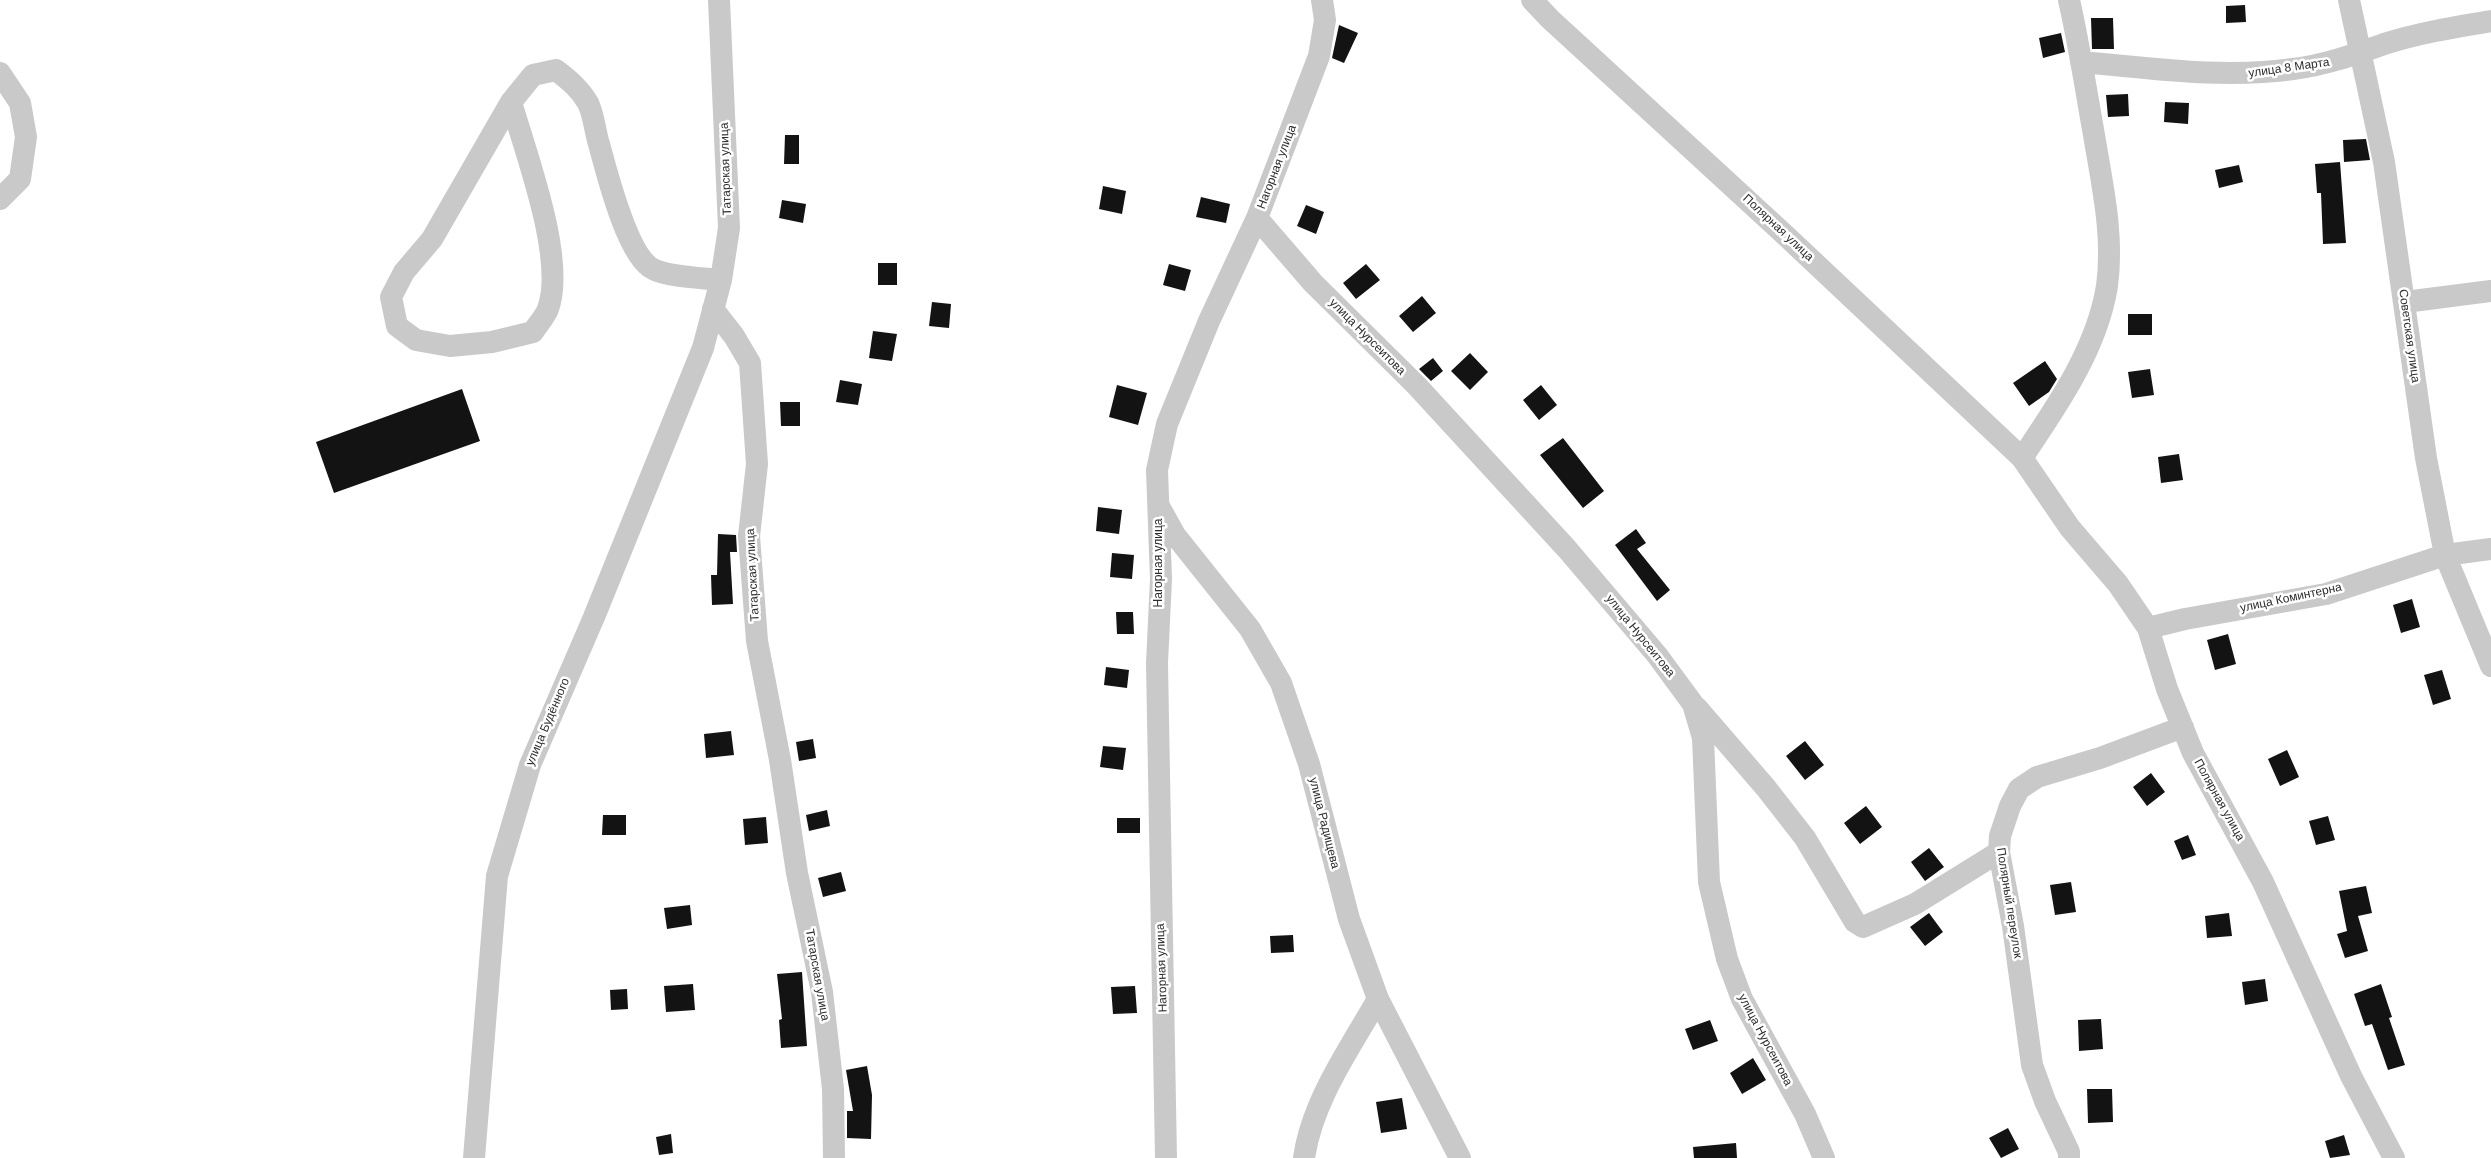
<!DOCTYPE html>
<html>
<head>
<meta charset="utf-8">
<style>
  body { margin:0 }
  canvas { display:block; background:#fff }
</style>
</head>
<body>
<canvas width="2491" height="1158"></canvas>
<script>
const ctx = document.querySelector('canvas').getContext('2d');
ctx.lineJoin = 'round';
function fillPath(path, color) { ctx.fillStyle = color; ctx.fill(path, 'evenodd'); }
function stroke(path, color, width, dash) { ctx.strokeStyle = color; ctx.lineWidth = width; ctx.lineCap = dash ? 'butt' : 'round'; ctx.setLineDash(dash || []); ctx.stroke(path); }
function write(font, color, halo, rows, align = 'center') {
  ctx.font = font + ' Helvetica,sans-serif'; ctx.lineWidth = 5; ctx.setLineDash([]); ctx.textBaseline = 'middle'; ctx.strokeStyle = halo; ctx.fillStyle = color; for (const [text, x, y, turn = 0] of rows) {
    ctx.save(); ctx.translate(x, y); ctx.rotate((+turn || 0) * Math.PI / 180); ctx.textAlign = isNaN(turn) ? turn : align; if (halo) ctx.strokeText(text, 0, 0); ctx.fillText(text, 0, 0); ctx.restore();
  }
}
fillPath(new Path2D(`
  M2245 5 2246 22 2226 23V6Z
  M2091 18H2113L2114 49H2092Z
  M1339 25 1358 33 1344 63 1332 58Z
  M2061 33 2065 52 2043 58 2039 38Z
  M2128 94 2129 116 2108 117 2106 95Z
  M2165 102 2189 103 2188 124 2164 122Z
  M785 135H799V164H784Z
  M2366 139 2370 160 2344 162 2343 140Z
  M2340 162 2346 243 2323 244 2321 193H2317L2315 164Z
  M2239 165 2243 182 2219 188 2215 170Z
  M1103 186 1126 191 1122 214 1099 209Z
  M1201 197 1230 204 1226 223 1196 217Z
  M782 200 806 204 803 223 779 218Z
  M1306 205 1324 212 1316 234 1297 226Z
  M878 263H897V285H878Z
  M1169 264 1191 270 1185 291 1163 285Z
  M1366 264 1380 280 1356 299 1343 283Z
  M1422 296 1436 313 1413 332 1399 316Z
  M932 302 951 304 949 328 929 326Z
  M2128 314H2152V335H2128Z
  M873 331 897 334 892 361 869 358Z
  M1470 353 1488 372 1470 390 1451 371Z
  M1433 358 1443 371 1431 381 1419 369Z
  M2045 361 2057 379 2049 392 2029 406 2013 383Z
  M2150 369 2154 395 2132 398 2128 372Z
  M840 380 862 384 858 405 836 402Z
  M1117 385 1147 393 1138 425 1109 417Z
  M1541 385 1557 405 1539 420 1523 400Z
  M462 389 480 441 334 493 316 442Z
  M780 402H800V426H781Z
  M1563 438 1604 491 1583 508 1540 455Z
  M2179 454 2183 480 2161 483 2158 457Z
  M1098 507 1122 510 1119 534 1096 531Z
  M1636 529 1646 543 1637 549 1670 590 1657 601 1615 545Z
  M718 534 736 535 737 552H730L733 604 712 605 711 575H717Z
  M1112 553 1134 555 1132 579 1110 577Z
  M2412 599 2420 627 2401 633 2393 605Z
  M1116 612H1133L1134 634H1117Z
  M2228 634 2236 664 2215 670 2207 640Z
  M1106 667 1129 670 1127 688 1104 685Z
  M2442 670 2451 699 2433 705 2424 675Z
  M731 731 734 755 706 758 704 734Z
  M813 739 816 758 799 761 796 742Z
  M1805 741 1824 765 1805 780 1786 756Z
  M1103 746 1126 748 1123 770 1100 767Z
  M2287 750 2299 777 2280 786 2268 759Z
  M2151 773 2165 792 2147 806 2133 787Z
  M1866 806 1882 827 1860 844 1844 823Z
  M827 810 830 826 809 831 806 815Z
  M603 815H626V835H602Z
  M2328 816 2335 840 2316 845 2309 821Z
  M766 817 768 843 745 845 743 819Z
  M1117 818H1140V833H1117Z
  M2188 835 2196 855 2182 860 2174 841Z
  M1929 848 1944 867 1925 881 1911 862Z
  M841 872 846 891 823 897 818 878Z
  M2071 882 2076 912 2055 915 2050 885Z
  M2366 886 2372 913 2358 916 2368 951 2345 958 2337 934 2347 931 2339 891Z
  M690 905 692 925 667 929 664 908Z
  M1929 913 1943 932 1925 946 1910 927Z
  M2229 913 2232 936 2207 938 2205 916Z
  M1293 935 1294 952 1271 953 1270 936Z
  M802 972 807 1046 781 1048 779 1020 782 1019 777 974Z
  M2265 979 2268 1001 2245 1005 2242 982Z
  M693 984 695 1010 666 1012 664 986Z
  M2381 984 2392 1017 2389 1018 2405 1065 2388 1070 2372 1024 2365 1026 2354 994Z
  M1135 986 1137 1013 1113 1014 1111 987Z
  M627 989 628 1009 611 1010 610 990Z
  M2101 1019 2103 1049 2079 1051 2078 1020Z
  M1710 1020 1718 1041 1693 1050 1685 1029Z
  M1753 1058 1766 1080 1742 1094 1730 1073Z
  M867 1066 872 1095 871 1139 847 1138V1111H853L846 1070Z
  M2087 1089H2112L2113 1122 2088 1123Z
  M1402 1098 1407 1129 1381 1133 1376 1102Z
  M2008 1128 2019 1149 2001 1158 1989 1138Z
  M671 1134 673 1153 659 1155 656 1137Z
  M2344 1135 2350 1155 2330 1158 2325 1141Z
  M1736 1143 1737 1158H1694L1693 1147Z`), '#131313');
stroke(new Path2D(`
  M1532 0 1550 19 1784 234 2022 458 2070 528 2118 584 2148 628 2167 689 2193 753 2263 882 2351 1076 2394 1158
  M2349 0 2384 162 2426 458 2445 555 2491 666
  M2081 62C2151 68 2222 79 2293 69 2325 65 2353 55 2384 44 2418 33 2455 27 2491 21
  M0 73 20 103 26 137 20 179 0 199
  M511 102C526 154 566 259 548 309 545 317 537 325 533 332L492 342 450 346 416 340 397 326 391 297 404 272 432 239 511 102 533 75 556 70C569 80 580 89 588 103 594 115 595 132 599 144 607 173 627 256 653 269 668 277 703 278 721 280
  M1257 218 1313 283 1417 386 1567 549 1657 655 1693 704 1703 738 1709 882 1727 959 1742 999 1805 1114 1824 1158
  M2405 302 2491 291
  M713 309 734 336 750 363 757 464 749 536 757 641 780 760 797 873 822 992 833 1089 834 1158
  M2022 458C2057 406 2097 349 2107 286 2114 235 2102 184 2094 135 2086 90 2079 44 2069 0
  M1160 508 1175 535 1250 629 1281 683 1309 764 1349 919 1378 999 1460 1158
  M2148 628 2185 619 2326 594 2445 555 2491 549
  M1697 708 1766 788 1805 838 1855 922 1863 927 1915 904 1999 852
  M474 1158 497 876 530 765 594 617 703 348 721 280 729 228 719 0
  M1166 1158 1157 663 1161 579 1157 470 1167 424 1209 321 1257 218 1319 56 1325 20 1322 0
  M1304 1158C1312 1101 1350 1048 1378 999
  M2069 1158V1152L2045 1101 2032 1065 2013 926 1999 852 2000 836 2010 806 2019 789 2037 777 2100 758 2183 727`), '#c9c9c9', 22);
write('12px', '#2c2c2c', '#fff', [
  ["улица 8 Марта",2289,68,-8],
  ["Нагорная улица",1277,167,-69],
  ["Татарская улица",726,169,-92],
  ["Полярная улица",1778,228,43],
  ["Советская улица",2409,336,82],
  ["улица Нурсеитова",1367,337,45],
  ["Нагорная улица",1159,563,-90],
  ["Татарская улица",753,575,-93],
  ["улица Коминтерна",2291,598,-12],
  ["улица Нурсеитова",1640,636,51],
  ["улица Будённого",548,722,-67],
  ["Полярная улица",2219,800,61],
  ["улица Радищева",1324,823,76],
  ["Полярный переулок",2009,903,81],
  ["Нагорная улица",1162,968,-92],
  ["Татарская улица",817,975,80],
  ["улица Нурсеитова",1765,1040,62]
]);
</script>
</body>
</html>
